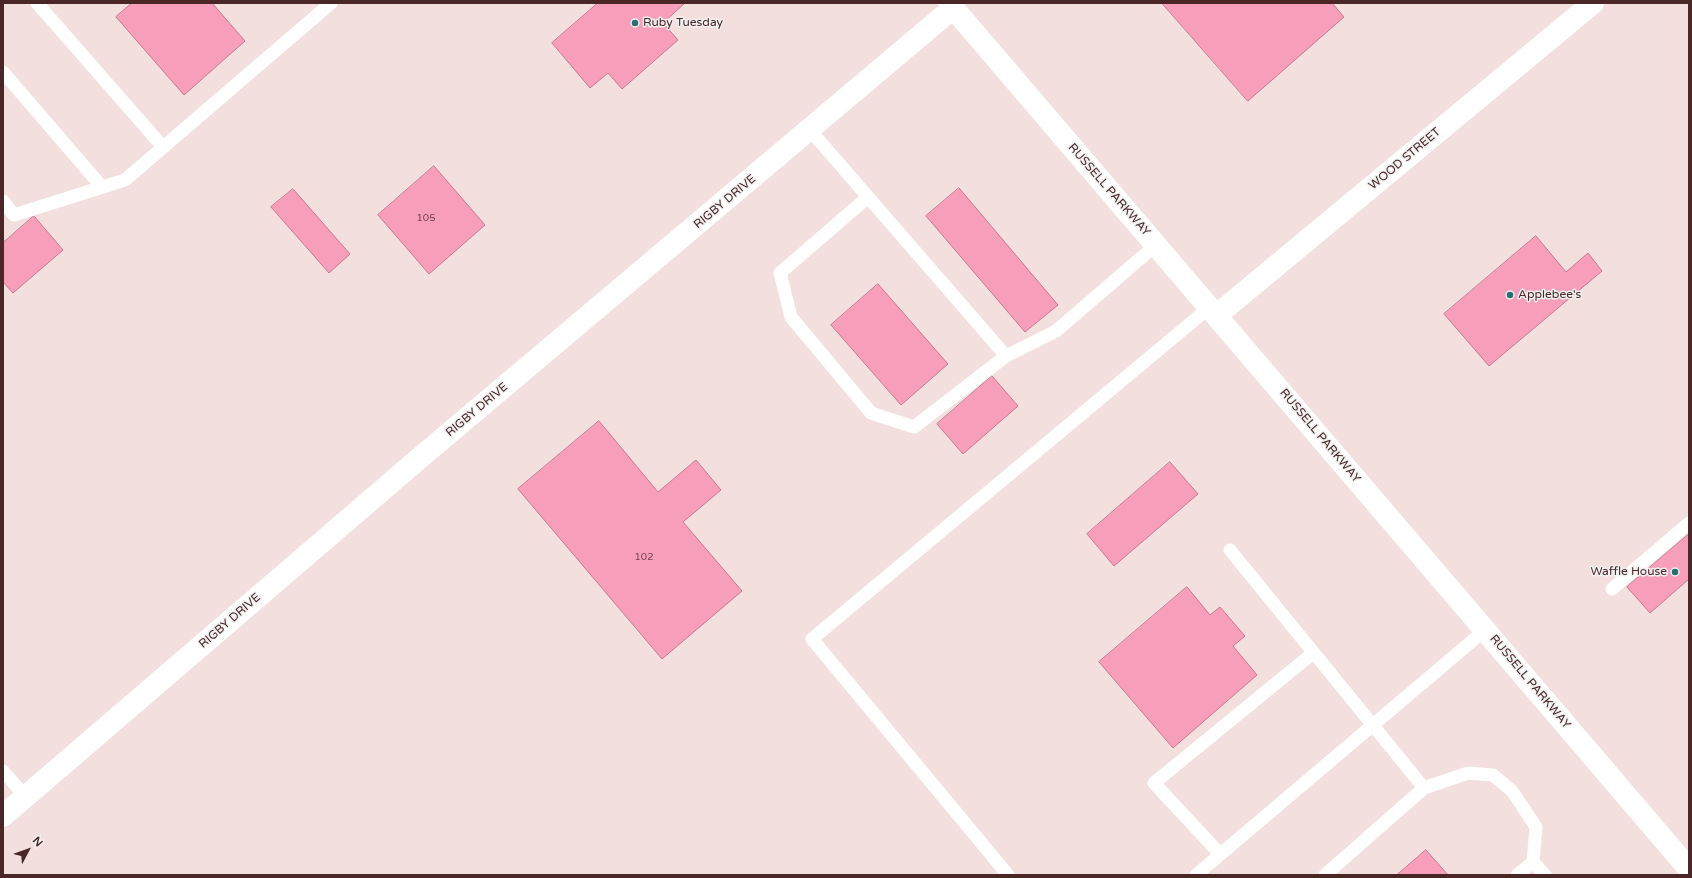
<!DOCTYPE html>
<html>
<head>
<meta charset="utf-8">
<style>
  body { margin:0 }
  #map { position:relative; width:1692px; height:878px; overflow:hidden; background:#f2dfde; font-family:"Varela Round",sans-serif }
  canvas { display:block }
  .frame { position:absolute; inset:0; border:4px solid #4a2627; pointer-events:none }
  .north { position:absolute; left:8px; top:830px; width:40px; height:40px; -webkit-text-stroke:3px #f1f1f1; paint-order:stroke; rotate:49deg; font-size:11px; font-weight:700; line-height:16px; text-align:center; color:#4a2627 }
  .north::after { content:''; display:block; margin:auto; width:14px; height:18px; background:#4a2627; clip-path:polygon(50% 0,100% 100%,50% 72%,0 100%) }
</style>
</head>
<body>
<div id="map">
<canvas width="1692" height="878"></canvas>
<div class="frame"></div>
<div class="north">N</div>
</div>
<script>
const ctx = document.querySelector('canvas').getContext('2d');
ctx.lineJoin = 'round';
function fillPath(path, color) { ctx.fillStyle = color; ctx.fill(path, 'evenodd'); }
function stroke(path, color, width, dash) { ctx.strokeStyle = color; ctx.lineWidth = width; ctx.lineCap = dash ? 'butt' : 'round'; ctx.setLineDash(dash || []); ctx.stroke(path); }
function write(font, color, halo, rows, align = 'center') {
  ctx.font = font + ' "Varela Round",sans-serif'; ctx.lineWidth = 3; ctx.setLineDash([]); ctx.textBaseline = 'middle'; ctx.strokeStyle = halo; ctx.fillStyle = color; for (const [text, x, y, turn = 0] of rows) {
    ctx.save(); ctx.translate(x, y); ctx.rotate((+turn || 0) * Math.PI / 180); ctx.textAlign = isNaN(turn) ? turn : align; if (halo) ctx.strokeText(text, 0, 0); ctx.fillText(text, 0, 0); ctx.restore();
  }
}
const building = new Path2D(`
  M132 3H212L245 41 184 95 116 17Z
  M598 3H685L663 23 678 40 622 89 608 73 590 88 552 43Z
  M1162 3H1332L1344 17 1248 101Z
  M434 166 485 225 429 274 378 215Z
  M959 188 1058 305 1025 332 926 216Z
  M293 189 350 254 329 273 271 207Z
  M34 216 63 250 13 293 3 282V243Z
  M1536 236 1566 272 1588 253 1602 271 1489 366 1444 314Z
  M878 284 948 364 901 405 831 325Z
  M992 376 1018 406 963 454 937 424Z
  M599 421 658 492 696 460 721 490 683 522 742 591 662 659 518 489Z
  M1170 462 1198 494 1114 566 1087 534Z
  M1689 534V579L1650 613 1627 587Z
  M1187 587 1210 615 1220 607 1245 636 1233 646 1257 675 1173 748 1099 662Z
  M1426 850 1448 875H1397Z`);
fillPath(building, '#f69eba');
stroke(building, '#ca7692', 1);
stroke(new Path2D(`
  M37 3 163 147
  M3 72 102 187
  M810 130 1006 356 914 427 871 413 791 317 780 273 868 197
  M3 201 14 215 125 180 331 3
  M1006 356 1056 331 1156 245
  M1230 550 1424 788 1325 875
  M1612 589 1689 523
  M3 771 26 797
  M1424 788 1468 773 1493 775 1512 791 1536 827 1533 862 1517 875
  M1220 854 1154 783 1313 653
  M1533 862 1545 875
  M1008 875 812 639 1210 307
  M1196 875 1485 630`), '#fff', 13);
stroke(new Path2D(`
  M1217 315 1593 3
  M3 816 422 456 953 8`), '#fff', 22);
stroke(new Path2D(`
  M949 3 1689 869`), '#fff', 22);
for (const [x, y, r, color] of [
  [635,23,4,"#257073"],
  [1510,295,4,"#257073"],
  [1675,572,4,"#257073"]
]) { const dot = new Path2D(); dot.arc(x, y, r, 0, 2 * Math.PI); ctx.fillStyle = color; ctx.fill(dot); stroke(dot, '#f1f1f1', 1.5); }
write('10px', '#75444c', null, [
  ["105",426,218],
  ["102",644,557]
]);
write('12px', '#4a2627', '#f1f1f1', [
  ["Ruby Tuesday",643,23],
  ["Applebee's",1518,295],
  ["Waffle House",1667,572,"right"]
], 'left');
write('12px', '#4a2627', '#f1f1f1', [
  ["WOOD STREET",1405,159,-40],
  ["RUSSELL PARKWAY",1109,190,49],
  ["RIGBY DRIVE",725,202,-40],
  ["RIGBY DRIVE",477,410,-40],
  ["RUSSELL PARKWAY",1320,436,50],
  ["RIGBY DRIVE",230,621,-41],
  ["RUSSELL PARKWAY",1530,682,50]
]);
</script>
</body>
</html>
